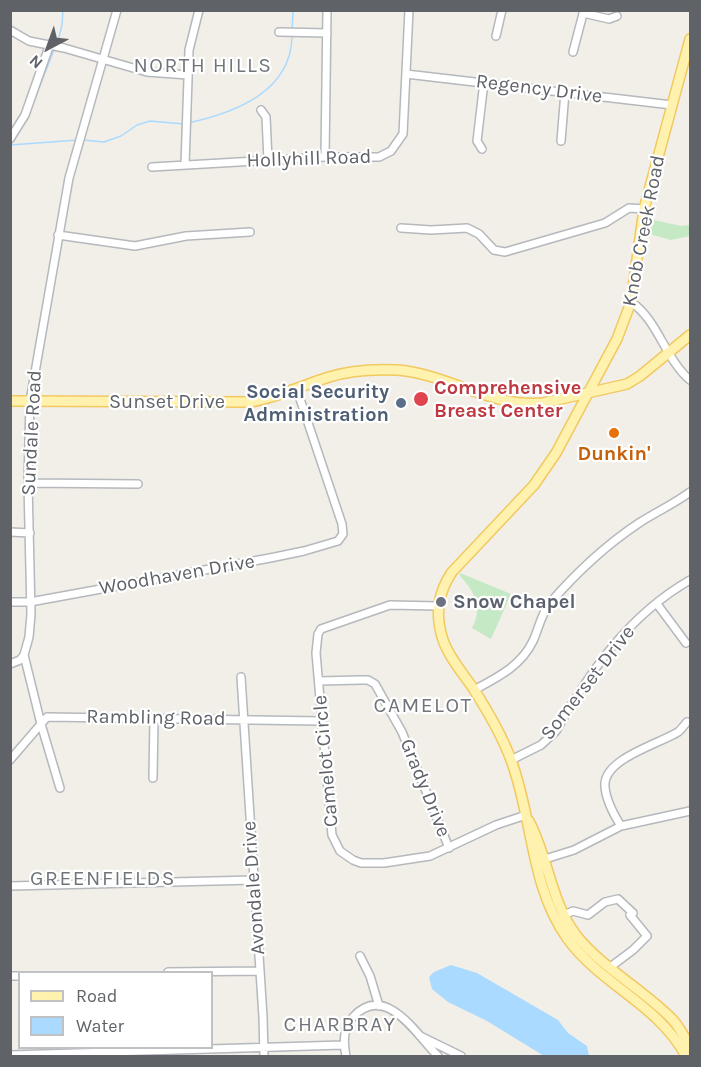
<!DOCTYPE html>
<html>
<head>
<meta charset="utf-8">
<style>
  body { margin:0 }
  #map { position:relative; width:701px; height:1067px; overflow:hidden; background:#f1efe8; font-family:Karla,sans-serif }
  canvas { display:block }
  .frame { position:absolute; inset:0; border:12px solid #5f6368; pointer-events:none }
  .legend { position:absolute; left:18px; top:971px; width:195px; height:78px; box-sizing:border-box; background:#fff; border:2px solid #bfc1c3; margin:0; padding:8px 10px; list-style:none; font-size:18px; color:#5f6368 }
  .legend li { display:flex; align-items:center; gap:12px; height:30px }
  .legend b { width:30px; border:2px solid #bfc1c3 }
  .north { position:absolute; left:18px; top:18px; width:60px; height:60px; -webkit-text-stroke:4px #fff; paint-order:stroke; rotate:221deg; font-size:16px; font-weight:700; line-height:24px; text-align:center; color:#5f6368 }
  .north::after { content:''; display:block; margin:auto; width:21px; height:27px; background:#5f6368; clip-path:polygon(50% 0,100% 100%,50% 72%,0 100%) }
</style>
</head>
<body>
<div id="map">
<canvas width="701" height="1067"></canvas>
<div class="frame"></div>
<ul class="legend">
<li><b style="height:8px;background:#fff2af"></b>Road</li>
<li><b style="height:16px;background:#aadaff"></b>Water</li>
</ul>
<div class="north">N</div>
</div>
<script>
const ctx = document.querySelector('canvas').getContext('2d');
ctx.lineJoin = 'round';
function fillPath(path, color) { ctx.fillStyle = color; ctx.fill(path, 'evenodd'); }
function stroke(path, color, width, dash) { ctx.strokeStyle = color; ctx.lineWidth = width; ctx.lineCap = dash ? 'butt' : 'round'; ctx.setLineDash(dash || []); ctx.stroke(path); }
function write(font, color, halo, rows, align = 'center') {
  ctx.font = font + ' Karla,sans-serif'; ctx.lineWidth = 4.5; ctx.setLineDash([]); ctx.textBaseline = 'middle'; ctx.strokeStyle = halo; ctx.fillStyle = color; for (const [text, x, y, turn = 0] of rows) {
    ctx.save(); ctx.translate(x, y); ctx.rotate((+turn || 0) * Math.PI / 180); ctx.textAlign = isNaN(turn) ? turn : align; if (halo) ctx.strokeText(text, 0, 0); ctx.fillText(text, 0, 0); ctx.restore();
  }
}
fillPath(new Path2D(`
  M649 219 681 226 690 225V236L671 240 646 233Z
  M460 573 511 594 491 639 472 628C483 608 475 592 460 576Z`), '#c5e8c5');
fillPath(new Path2D(`
  M451 965 477 973 558 1020 568 1033 587 1046 589 1056H544L487 1021 448 1002 432 989 429 977 434 972Z`), '#aadaff');
stroke(new Path2D(`
  M292 31 293 10
  M58 41 62 25 63 10
  M29 113 54 50
  M188 123C234 113 292 92 292 35
  M83 140 104 142 121 136 137 125 150 121 184 124
  M10 145 78 140`), '#aadaff', 1.5);
const minor = new Path2D(`
  M583 13 609 19 617 16
  M10 30 29 41 64 48 147 72 188 75
  M279 32 327 33
  M496 36 502 10
  M573 52 584 10
  M406 74 672 105
  M261 110 266 117 268 160
  M10 139 25 115 50 44
  M561 141 565 92
  M482 149 477 141 484 82
  M325 157 327 10
  M185 165 189 50 199 10
  M152 167 325 157H379L391 151 403 134 409 10
  M401 228 431 230 467 228 479 234 494 250 505 252 605 223 629 208 644 209
  M58 235 135 246 186 236 250 232
  M631 302C658 320 665 359 690 380
  M28 483 138 484
  M10 532 30 533
  M10 602H30L270 558 304 551 338 541 343 534 342 524 297 390
  M657 604 686 643
  M438 606 390 605 321 629 318 634 316 653 332 835 340 851 353 860 361 863H384L430 856 496 825 526 815
  M10 664 20 660 24 655
  M241 677 263 1017 264 1056
  M319 681 361 680H368L375 684 402 732 449 848
  M474 690C498 677 521 666 533 641 539 628 541 614 550 603 576 573 606 545 639 523 656 512 674 504 690 492
  M10 760 47 717 321 721
  M511 760 541 745 556 731C590 671 629 615 690 580
  M153 778 154 718
  M60 788 41 724 24 655 29 637 31 614 28 483 30 401 69 178 117 10
  M621 826C614 815 606 799 605 787 602 759 659 744 678 732 681 730 684 725 687 722
  M545 859 574 850 621 826 690 811
  M10 886 254 880
  M564 915 573 911 588 915 605 902 618 899 633 913 630 915 647 936 633 950 609 968
  M360 956 370 976 379 1006
  M168 972 260 971
  M10 976H20
  M420 1036 461 1056
  M10 1055 343 1045
  M346 1056C343 1042 343 1028 353 1017 386 981 418 1037 438 1056`);
const major = new Path2D(`
  M10 401 251 402C279 397 303 385 329 377 351 370 375 369 397 370 448 374 492 408 543 403L627 384 640 376 690 335
  M529 821C548 857 551 902 576 935 603 969 643 989 673 1020 680 1028 685 1038 690 1047
  M686 1056C658 1004 601 985 567 938 530 886 533 818 511 760 502 735 487 710 473 688 461 671 445 652 441 633 435 610 439 591 452 572L534 485 556 453 617 339 631 302 644 209 690 39`);
stroke(minor, '#b5b8bc', 10);
stroke(major, '#f2c960', 12);
stroke(minor, '#fff', 7);
stroke(major, '#fff2af', 9);
for (const [x, y, r, color] of [
  [421,399,8,"#e0444e"],
  [401,403,6,"#5c6f8a"],
  [614,433,6,"#e8710a"],
  [441,602,6,"#6b7280"]
]) { const dot = new Path2D(); dot.arc(x, y, r, 0, 2 * Math.PI); ctx.fillStyle = color; ctx.fill(dot); stroke(dot, '#fff', 2); }
write('20px', '#5f6368', '#fff', [
  ["Regency Drive",539,89,7],
  ["Hollyhill Road",309,159,-2],
  ["Knob Creek Road",644,231,-79],
  ["Sunset Drive",167,402],
  ["Sundale Road",32,433,-87],
  ["Woodhaven Drive",177,575,-10],
  ["Somerset Drive",588,683,-52],
  ["Rambling Road",156,718,1],
  ["Camelot Circle",326,761,-95],
  ["Grady Drive",425,788,68],
  ["Avondale Drive",254,888,-94]
]);
write('bold 20px', '#be3a42', '#fff', [
  ["Comprehensive",434,388],
  ["Breast Center",434,411]
], 'left');
write('bold 20px', '#4e5e75', '#fff', [
  ["Social Security",389,392],
  ["Administration",389,415]
], 'right');
write('bold 20px', '#c56008', '#fff', [
  ["Dunkin'",614,454]
]);
write('bold 20px', '#5b616d', '#fff', [
  ["Snow Chapel",453,602]
], 'left');
ctx.letterSpacing = '1.5px';
write('21px', '#70757a', '#fff', [
  ["NORTH HILLS",203,66],
  ["CAMELOT",423,706],
  ["GREENFIELDS",103,879],
  ["CHARBRAY",340,1025]
]);
ctx.letterSpacing = '0px';
</script>
</body>
</html>
